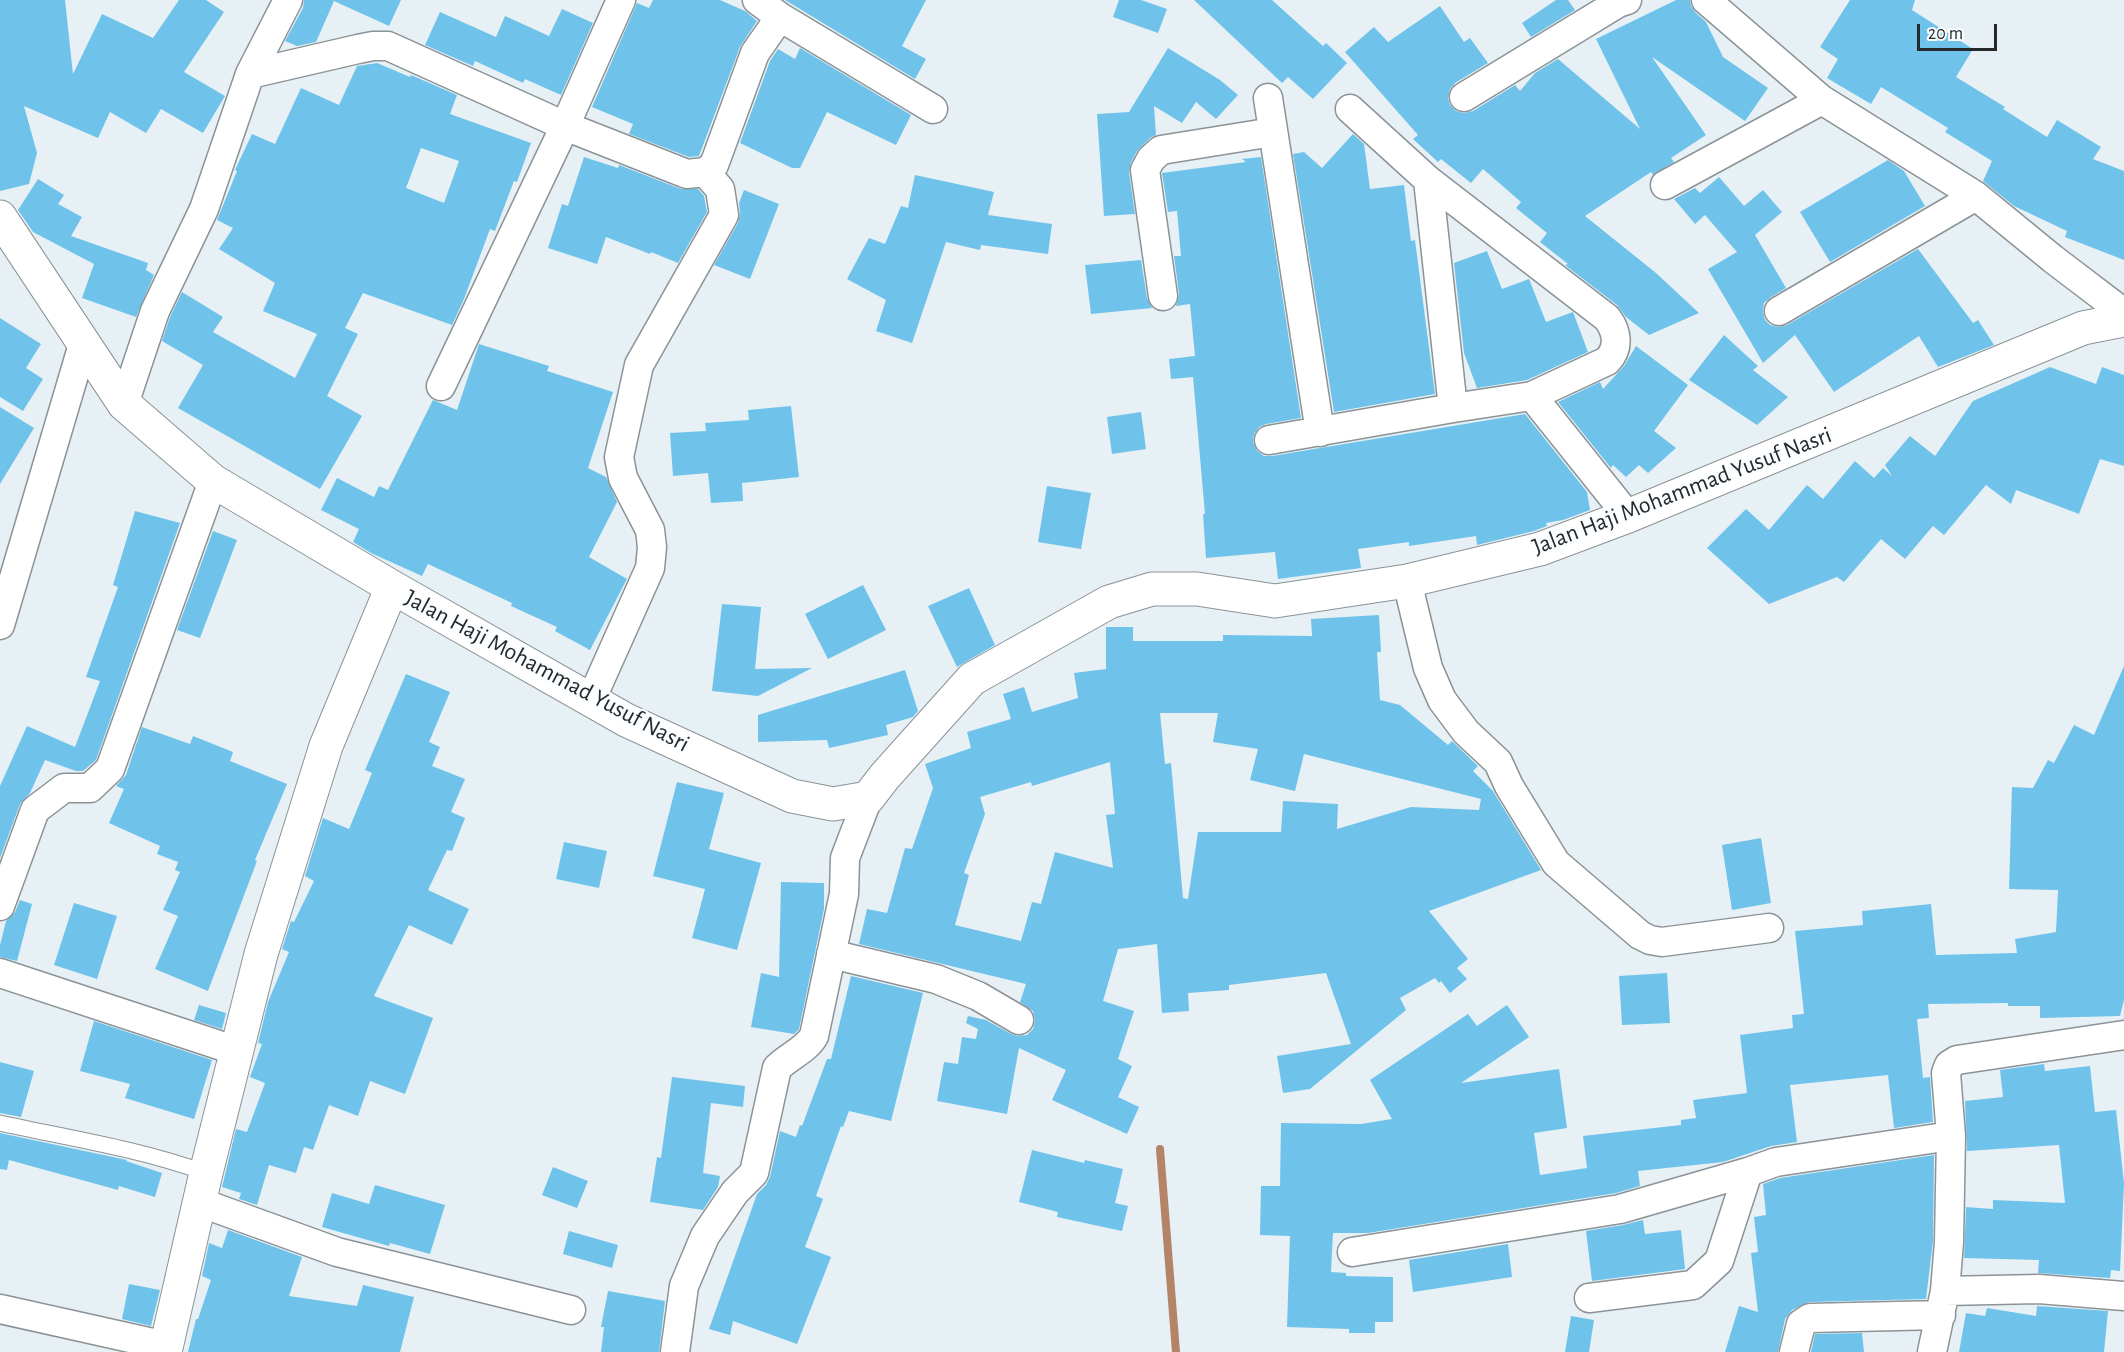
<!DOCTYPE html>
<html>
<head>
<meta charset="utf-8">
<style>
  body { margin:0 }
  #map { position:relative; width:2124px; height:1352px; overflow:hidden; background:#e7f0f5; font-family:"Alegreya Sans",sans-serif }
  canvas { display:block }
  .scale { position:absolute; left:1917px; top:24px; width:80px; height:27px; box-sizing:border-box; border:3px solid #25292a; border-top:0; padding-left:8px; font-size:18px; line-height:21px; white-space:nowrap; color:#25292a; -webkit-text-stroke:4px #f9fdff; paint-order:stroke }
</style>
</head>
<body>
<div id="map">
<canvas width="2124" height="1352"></canvas>
<div class="scale">20 m</div>
</div>
<script>
const ctx = document.querySelector('canvas').getContext('2d');
ctx.lineJoin = 'round';
function stroke(path, color, width, dash) { ctx.strokeStyle = color; ctx.lineWidth = width; ctx.lineCap = dash ? 'butt' : 'round'; ctx.setLineDash(dash || []); ctx.stroke(path); }
function fillPath(path, color) { ctx.fillStyle = color; ctx.fill(path, 'evenodd'); }
function write(font, color, halo, rows, align = 'center') {
  ctx.font = font + ' "Alegreya Sans",sans-serif'; ctx.lineWidth = 4.5; ctx.setLineDash([]); ctx.textBaseline = 'middle'; ctx.strokeStyle = halo; ctx.fillStyle = color; for (const [text, x, y, turn = 0] of rows) {
    ctx.save(); ctx.translate(x, y); ctx.rotate((+turn || 0) * Math.PI / 180); ctx.textAlign = isNaN(turn) ? turn : align; if (halo) ctx.strokeText(text, 0, 0); ctx.fillText(text, 0, 0); ctx.restore();
  }
}
stroke(new Path2D(`
  M1160 1149 1176 1352`), '#b48469', 8);
fillPath(new Path2D(`
  M0 0H65L73 74 102 14 153 38 179 0H206L224 12 184 72 225 96 203 133 161 109 146 133 110 112 98 138 24 106 37 153 29 184 0 191Z
  M304 0H401L389 26 334 1 316 42 297 46 285 41 303 8Z
  M653 0H720L745 11 757 21 740 47 699 156 689 157 629 134 633 124 592 107 637 3 649 8Z
  M785 0H926L902 46 926 59 915 79Z
  M1119 0H1141L1167 9 1158 33 1113 17Z
  M1194 0H1272L1323 46 1326 43 1347 63 1313 99 1288 77 1282 83Z
  M1556 0H1568L1575 10 1531 37 1522 23Z
  M1676 0H1690L1691 6 1695 12 1706 22 1723 57 1768 88 1745 121 1652 57 1706 135 1671 158 1674 162 1653 175 1651 172 1585 216 1656 273 1699 313 1649 335 1626 317 1617 305 1565 265 1568 264 1540 242 1547 233 1516 208 1521 202 1483 169 1471 183 1441 159 1438 162 1413 139 1418 135 1345 52 1374 27 1388 42 1440 6 1464 42 1470 38 1488 63 1455 83 1450 89 1448 98 1450 105 1456 111 1464 113 1473 111 1515 85 1520 91 1535 73 1558 59 1640 129 1596 39Z
  M1850 0H1915L1912 10 1973 49 1956 77 2005 107 2003 109 2047 137 2057 120 2101 147 2093 159 2124 171V260L2065 237 2067 231 2014 206 1983 181 1992 161 1945 132 1948 128 1881 87 1871 104 1827 78 1838 59 1820 47Z
  M562 9 593 23 561 95 525 79 523 83 475 61 473 66 425 45 440 12 496 37 505 16 549 36Z
  M800 48 911 115 896 145 827 112 800 168H792L740 143 770 61 778 49 795 59Z
  M1168 48 1220 80 1238 95 1216 119 1196 102 1182 123 1154 106 1156 135 1150 138 1137 151 1131 162 1129 172 1135 214 1104 216 1097 114 1129 112Z
  M377 63 410 77 411 75 457 95 450 114 531 143 517 182 514 181 495 231 490 229 464 299 452 325 363 293 345 328 358 334 327 396 362 416 320 489 178 408 203 365 162 341 170 317 182 292 223 317 213 332 295 378 317 334 263 311 275 283 219 249 233 228 217 220 237 171 235 170 252 134 275 144 301 88 339 105 357 66ZM421 148 459 161 444 203 406 188Z
  M1353 134 1364 144 1370 189 1404 185 1411 241 1415 240 1435 394 1334 412 1293 154 1304 152 1322 168Z
  M584 157 618 168 619 165 681 189H698L704 196 707 212 678 263 651 252 650 254 606 237 597 264 548 248 562 204 568 206Z
  M1261 157 1301 418 1266 424 1259 427 1254 434 1253 442 1257 451 1264 456H1272L1525 414 1587 492 1590 510 1563 520 1546 523 1547 526 1534 531 1477 545 1476 536 1409 546V542L1358 549 1361 568 1278 579 1275 552 1206 558 1203 514H1205L1193 377 1171 379 1169 359 1195 356 1190 304 1176 306 1179 294 1174 256H1181L1177 211 1168 212 1162 173 1246 162 1242 159Z
  M1888 160 1904 171 1925 206 1830 262 1800 212Z
  M915 175 994 192 988 215 1052 224 1048 254 981 245 980 250 946 242 912 343 876 331 886 300 847 279 869 238 885 244 901 206 908 208Z
  M1719 177 1744 206 1763 190 1782 212 1755 235 1786 288 1771 297 1764 303 1763 312 1765 320 1770 325 1778 327 1787 325 1918 249 1973 323 1978 320 1994 345 1938 367 1919 336 1834 392 1795 335 1763 363 1708 269 1737 252 1705 215 1695 224 1674 199 1695 188 1700 193Z
  M38 179 64 195 58 204 82 217 71 236 148 263 146 270 154 275 136 317 82 298 94 264 33 232 18 210Z
  M744 190 779 204 750 279 714 265 738 223 740 213 739 203Z
  M1487 251 1502 289 1529 279 1546 322 1573 312 1588 352 1527 380 1477 388 1464 353 1454 263Z
  M1141 260 1147 298 1152 308 1091 314 1085 265Z
  M0 318 41 344 26 368 43 379 23 411 0 397Z
  M1724 335 1758 366 1753 370 1788 397 1757 425 1689 380Z
  M479 344 549 366 547 371 613 392 588 468 606 477 617 502 589 557 627 579 590 650 555 631 557 627 511 606 512 603 428 564 422 576 371 553 353 542 359 529 321 510 337 478 374 497 379 486 388 490 433 400 457 410Z
  M1636 346 1688 385 1654 431 1676 448 1648 473 1639 465 1626 477 1613 465 1611 468 1558 402 1600 382 1603 389 1624 366Z
  M2050 367 2096 384 2102 367 2124 375V466L2100 459 2079 514 2016 490 2011 504 1986 485 1944 535 1933 526 1905 559 1881 539 1844 582 1837 577 1769 604 1707 548 1746 509 1769 530 1807 485 1823 499 1855 461 1874 478 1883 468 1892 476 1885 465 1910 436 1935 456 1973 401Z
  M791 406 799 477 742 483 743 501 711 503 708 473 673 476 670 433 706 431 705 423 749 420 748 410Z
  M0 407 34 428 0 484Z
  M1141 412 1146 449 1112 454 1107 417Z
  M1047 486 1091 493 1081 549 1038 542Z
  M135 511 180 523 96 760 83 771H76L45 760 30 793 20 804 0 858V786L27 726 75 747 100 681 86 677 118 587 113 585Z
  M213 531 237 540 200 638 177 630Z
  M863 585 886 630 828 659 805 614Z
  M969 588 995 645 957 667 928 606Z
  M722 604 761 607 755 669 812 668 758 696 712 691Z
  M1379 615 1381 652H1377L1380 700 1400 705 1448 745 1452 741 1478 766 1473 771 1493 791 1541 870 1429 911 1468 959 1457 968 1467 979 1450 993 1441 981 1439 983 1435 978 1400 998 1406 1010 1310 1089 1283 1093 1277 1056 1351 1044 1326 973 1229 985V990L1188 993 1189 1011 1162 1013 1157 944 1118 949 1103 1001 1134 1011 1118 1059 1132 1066 1118 1097 1139 1107 1127 1134 1052 1100 1066 1070 1019 1048 1007 1114 937 1101 944 1062 958 1064 962 1037 976 1039 978 1029 966 1023 968 1016 986 1020 1011 1034 1018 1036 1027 1035 1033 1029 1035 1020 1033 1011 1020 1002 1026 984 859 944 867 909 887 913 905 848 912 849 933 788 925 764 971 748 967 732 1011 719 1003 694 1024 687 1032 712 1078 698 1074 673 1106 669V627H1133V641H1223V635L1312 636 1311 619ZM1160 713H1218L1213 742 1258 749 1250 780 1295 791 1304 754 1481 799 1479 810 1411 807 1337 829 1338 804 1283 801 1281 832H1198L1188 899 1183 898 1171 763 1165 764ZM1110 762 1115 814 1106 815 1113 868 1055 852 1041 904 1032 902 1021 941 955 925 969 875 964 873 985 814 980 797 1031 782 1032 786Z
  M2124 666V1000L2120 1016 2040 1018V1006H2008V1003L1928 1004 1929 1018 1917 1019 1923 1078 1930 1077 1933 1122 1894 1128 1888 1075 1790 1085 1797 1142 1771 1146 1723 1162 1638 1171 1640 1186 1616 1193 1368 1233H1333L1331 1272 1346 1273V1276L1393 1277V1322H1375V1333H1349V1329L1287 1327 1290 1236 1260 1235 1261 1186H1280L1281 1123 1361 1124 1392 1119 1370 1080 1468 1014 1477 1026 1507 1005 1529 1037 1461 1083 1559 1069 1567 1128 1534 1133 1540 1175 1587 1168 1583 1136 1681 1125V1120L1696 1118 1693 1100 1747 1093 1740 1035 1793 1028 1792 1015 1804 1014 1795 931 1863 925 1862 911 1931 904 1936 955 2017 953 2015 939 2056 932 2058 890 2009 889 2012 787 2033 788 2048 760 2054 763 2074 725 2094 735Z
  M905 670 918 711 913 717 886 725 888 735 829 748 827 740 758 742V715Z
  M406 674 450 692 429 742 440 747 432 766 465 779 451 812 465 818 452 851 447 850 428 890 469 909 452 945 409 925 374 996 433 1018 405 1094 370 1081 358 1116 329 1105 313 1150 304 1147 296 1173 269 1165 257 1205 239 1199 241 1193 222 1187 236 1129 247 1132 265 1083 250 1077 262 1044 258 1043 268 1002 289 952 282 949 291 921 294 922 314 881 305 876 323 818 349 829 372 773 365 770Z
  M142 727 190 744 193 736 233 752 230 761 287 784 255 860 257 861 208 991 155 969 178 916 163 910 180 872 175 870 178 862 157 854 160 846 109 823 124 789 116 786 126 775Z
  M677 782 724 793 709 849 761 863 737 950 692 938 705 889 653 876Z
  M1761 838 1771 903 1732 910 1722 845Z
  M564 842 607 851 599 888 556 879Z
  M781 882 824 883V909L799 1029 794 1034 751 1027 761 973 779 977Z
  M20 900 32 904 17 961 0 957V945L6 921 15 912Z
  M74 903 117 916 97 979 54 965Z
  M1667 973 1670 1023 1622 1025 1619 976Z
  M851 976 923 993 891 1121 849 1111 843 1127 841 1126 816 1196 823 1199 805 1247 831 1257 797 1344 733 1321 730 1335 709 1329 757 1194 766 1185 770 1177 780 1131 796 1137 800 1125 802 1126 827 1059H831Z
  M199 1005 226 1013 222 1029 194 1020Z
  M94 1021 212 1060 194 1119 125 1098 130 1084 80 1071Z
  M0 1062 34 1071 21 1117 0 1113Z
  M2044 1064 2045 1071 2090 1066 2095 1112 2116 1110 2124 1183 2120 1271 2111 1270 2110 1278 2038 1273 2039 1260 1964 1258 1966 1207 1993 1209V1200L2065 1203 2059 1145 1967 1151 1965 1101 2003 1097 2000 1070Z
  M672 1077 745 1086 743 1107 711 1103 703 1173 720 1176 718 1187 703 1210 650 1202 657 1157 661 1158Z
  M0 1133 127 1160 126 1161 162 1173 155 1197 119 1186 118 1190 9 1160 7 1170 0 1169Z
  M1032 1150 1084 1163 1085 1160 1123 1169 1115 1203 1128 1206 1122 1231 1057 1217 1058 1212 1019 1202Z
  M1934 1155 1933 1241 1926 1299 1809 1302 1792 1310 1785 1319 1778 1352H1725L1739 1306 1758 1312 1751 1253 1758 1252 1754 1217 1766 1215 1763 1184 1780 1178Z
  M553 1167 588 1181 577 1208 542 1195Z
  M375 1185 445 1205 430 1254 390 1243 389 1246 322 1227 332 1193 369 1204Z
  M1643 1220 1645 1234 1681 1230 1685 1269 1592 1281 1586 1231 1623 1225Z
  M228 1230 302 1257 289 1296 357 1306 363 1285 414 1297 400 1352H188L196 1319H198L211 1280 202 1276 209 1243 222 1248Z
  M569 1231 618 1245 612 1268 563 1254Z
  M1508 1244 1512 1277 1413 1292 1409 1260Z
  M129 1284 160 1290 151 1326 122 1319Z
  M608 1291 665 1301 659 1352H601L604 1327H601Z
  M2037 1306 2108 1311 2104 1352H1959L1966 1313 1985 1316 1987 1308 2036 1316Z
  M1571 1316 1594 1320 1589 1352H1565Z
  M1862 1333 1864 1352H1811L1815 1334Z`), '#6fc3ea');
const lane = new Path2D(`
  M0 1123C69 1138 140 1149 206 1173`);
const street = new Path2D(`
  M1706 0 1822 100 1976 196 2053 259 2124 313
  M780 17 933 109
  M250 74 288 0
  M1464 97 1618 3 1627 0
  M1268 98 1320 432
  M1428 180 1453 408
  M1665 185 1822 100
  M1163 296 1145 170 1151 159 1161 150 1273 132
  M1779 311 1976 196
  M441 386 565 126 621 0
  M1532 396 1628 516
  M124 404 155 311 204 209 250 74 358 49 373 46H388L565 126 687 174 705 172 714 165 755 53 780 17 757 0
  M1269 440 1453 408 1532 396 1607 361C1620 348 1617 331 1607 318L1428 180 1350 109
  M1407 581 1428 668 1442 700 1466 732 1498 762 1509 786 1556 863 1640 935 1650 940 1662 942 1769 928
  M0 625 84 341
  M591 700 650 568 652 547 650 530 623 478 619 457 639 365 724 215 720 189 705 172
  M0 906 35 810 64 788H90L110 769 213 481
  M831 954 936 979 978 996 1019 1020
  M0 973 237 1051
  M199 1202 337 1252 571 1310
  M1352 1252 1620 1209 1748 1172
  M1945 1291 2039 1289 2124 1296
  M1589 1298 1693 1285 1719 1261 1748 1172 1776 1162 1951 1136
  M0 1309 166 1346
  M675 1352 684 1286 705 1236 735 1192 754 1173 777 1068C789 1056 806 1050 814 1036L844 894 845 858 868 798
  M1794 1352 1801 1324 1810 1318 1941 1315
  M1932 1352 1945 1291 1949 1242 1951 1136 1946 1073 1949 1065 1957 1060 2124 1035`);
const secondary = new Path2D(`
  M0 217 124 404 213 481 392 587 626 720 792 796 833 804 868 798 885 776 972 679 1109 602 1152 589H1197L1275 601 1407 581 1540 549 1628 516 2083 328 2124 320
  M165 1352 206 1173 261 954 326 746 392 587`);
stroke(lane, '#8b9397', 17);
stroke(street, '#8b9397', 31);
stroke(secondary, '#8b9397', 35);
stroke(lane, '#fff', 15);
stroke(street, '#fff', 28);
stroke(secondary, '#fff', 33);
write('24px', '#25292a', '#f9fdff', [
  ["Jalan Haji Mohammad Yusuf Nasri",1682,491,-21],
  ["Jalan Haji Mohammad Yusuf Nasri",547,671,28]
]);
</script>
</body>
</html>
